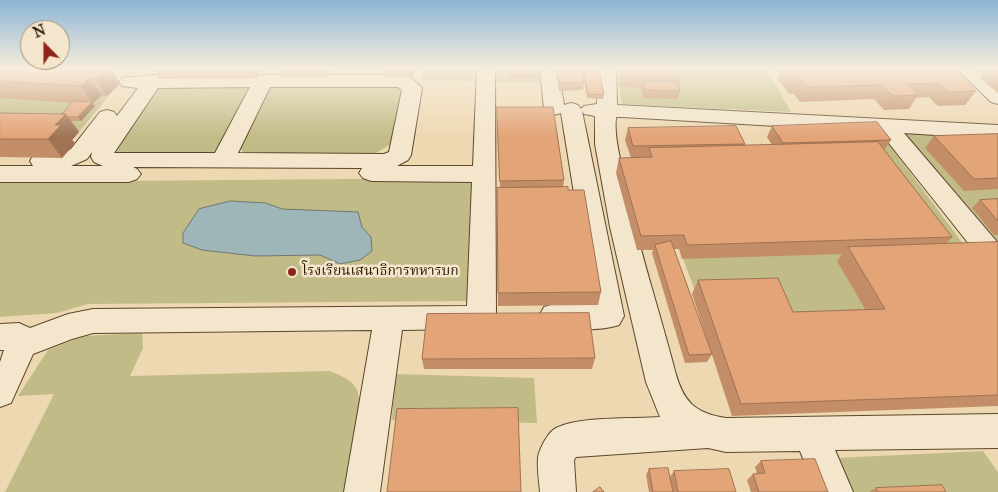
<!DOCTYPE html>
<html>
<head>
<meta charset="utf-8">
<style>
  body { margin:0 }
  #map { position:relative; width:998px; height:492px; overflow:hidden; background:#eed8b2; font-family:"IM FELL Great Primer",serif }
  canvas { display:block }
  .north { position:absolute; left:20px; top:20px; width:50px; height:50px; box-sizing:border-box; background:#f4e6cd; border:1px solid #a4937b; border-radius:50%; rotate:338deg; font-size:14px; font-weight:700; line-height:20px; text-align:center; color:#2b1700 }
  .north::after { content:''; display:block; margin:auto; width:18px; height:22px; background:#8f2418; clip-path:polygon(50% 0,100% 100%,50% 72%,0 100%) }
</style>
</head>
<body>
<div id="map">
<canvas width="998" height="492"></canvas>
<div class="north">N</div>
</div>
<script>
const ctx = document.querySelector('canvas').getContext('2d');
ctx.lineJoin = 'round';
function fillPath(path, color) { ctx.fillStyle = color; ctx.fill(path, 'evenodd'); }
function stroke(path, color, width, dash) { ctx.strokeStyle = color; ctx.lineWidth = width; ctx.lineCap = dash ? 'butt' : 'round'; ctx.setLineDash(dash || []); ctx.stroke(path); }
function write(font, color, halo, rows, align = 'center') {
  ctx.font = font + ' "IM FELL Great Primer","Noto Serif Thai",serif'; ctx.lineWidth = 5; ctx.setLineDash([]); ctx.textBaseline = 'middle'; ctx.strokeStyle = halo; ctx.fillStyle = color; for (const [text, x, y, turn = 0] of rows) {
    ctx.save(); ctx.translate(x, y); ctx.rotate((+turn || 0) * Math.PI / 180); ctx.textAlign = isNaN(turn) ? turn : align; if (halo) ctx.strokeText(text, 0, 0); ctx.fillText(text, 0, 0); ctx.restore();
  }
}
fillPath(new Path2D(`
  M275 68H553L556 83 422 80 424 69Z
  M616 68H766L791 112 622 104Z
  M247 84 252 87 215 154 114 156 111 148 152 90 160 86Z
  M278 85H395L402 90 391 144 376 153H244L239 147 266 90Z
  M0 88 112 92 74 138 0 135Z
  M900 132 998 137V247Z
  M883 136 998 291 712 336 673 232Z
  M467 178 475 183 470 301 88 304 57 313 0 317V182Z
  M142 333 143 348 130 376 329 371C339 375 352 379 357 390 365 408 349 469 346 492H5L54 394 18 396 48 350 84 336Z
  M395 374 534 378 537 423 392 420Z
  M983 451 998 472V492H852L836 458Z`), '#c1bc87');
const water = new Path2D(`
  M231 201 266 203 282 209 358 212 362 227 371 237 372 251 360 260 340 264 320 255 255 256 202 250 183 243V233L199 209Z`);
fillPath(water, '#9fb6b8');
stroke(water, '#71766e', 1);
const minor = new Path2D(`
  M477 68H495L496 317 491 326C481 329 473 326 463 329L402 330 380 492H344L372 330 93 333 72 339 33 354 11 403 0 407V362L4 350H0V324L19 323 30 328 68 314 93 309 467 306 472 182 371 181 363 178 359 173 362 168 133 167 137 169 141 174 137 179 129 182H0V166H33L30 161 33 156 66 152 71 149 100 112 107 110 114 112 117 116 138 88 122 86 119 82 122 78 153 75H403L410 77 422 88 411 155 408 160 397 166H473ZM250 87 215 153H114L158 88ZM270 87H398L402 90 389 152 384 154 238 153ZM92 152 91 157 94 162 103 166H71L87 159Z
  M540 68H558L564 105 571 103 578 105 581 109 584 106 597 104 598 68H616L617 105 998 125V139L904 133 998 243V271L988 268 880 132 622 117H616C614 137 620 155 623 174 636 241 658 305 675 371 683 401 694 413 726 418L998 414V448L835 450 853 492H817L800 451 726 452 708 448 576 457 574 460 576 492H540C539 481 537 468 538 457 540 448 548 432 556 428 579 416 633 419 660 417L646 382 610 227 595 144V116L584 114 582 111 624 316 619 325C601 331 562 331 544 325L539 316 544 307 554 304H592L561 113 554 115 547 113 544 109Z
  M956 68H976L998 87V104L991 102Z`);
stroke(minor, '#5c472c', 2);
fillPath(minor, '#f4e6cd');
fillPath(new Path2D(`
  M0 68H110L120 84 107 96H101L93 103 95 106 81 121H71L79 132 72 140 75 143 62 158 0 157V113L62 114 73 103 0 98Z
  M157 68H261L262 70 257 78 159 79 155 70Z
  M330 68V70L328 77H281L278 69Z
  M555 68H581L584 82 583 90 559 91Z
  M582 68H599L604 95 603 99 587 98Z
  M622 68H682L680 75 681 78 679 87 680 91 678 99 643 98 641 88 619 86Z
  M718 68H729L727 72 724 74 717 71Z
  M776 68H955L957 69 955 72 976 91 965 105 938 106 929 97 916 98 909 109 884 110 874 99 800 102 794 94H789L778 79 780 74Z
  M978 68H998V93L980 78 984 73Z
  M415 69 413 77H384V73Z
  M510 70 539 74V78L510 79Z
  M497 107 564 180 563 187 568 190 601 292 598 305 498 306 497 188H500Z
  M772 126 891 140 884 150 952 237 946 244 998 242V406L732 416 692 294 698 280 793 312 865 309 837 261 842 254 682 259 679 249H674L712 354 707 362 685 363 652 253 653 250H637L616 173 619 158H631L625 140 628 128 745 144V146L772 145 767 137Z
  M998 134V189L964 191 925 148 934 136Z
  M998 199V235H994L972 208 980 200Z
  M595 358 592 369H424L422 359Z
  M761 461 828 492H751L747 480 753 474H757L755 467Z
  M649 469 670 477 674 471 736 492H649L646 475Z
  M876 488 946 492H869Z`), '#c38d67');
fillPath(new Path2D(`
  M107 68H110L120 84 107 96 96 79Z
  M256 68H261L262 70 257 78 254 70Z
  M326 68H330V70L328 77Z
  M414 68 415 69 413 77 412 73Z
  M729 68 727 72 724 74 725 70Z
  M89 78 101 96 93 103 95 106 81 121 78 117 92 102 81 86Z
  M66 114 79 132 72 140 75 143 62 158 48 139 55 125Z`), '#9f7354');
const building = new Path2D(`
  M0 68H107L96 79 89 78 81 86 0 81Z
  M157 68H256L254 70H155Z
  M279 68H326V69H278Z
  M385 68H414L412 73H384Z
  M557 68H581L584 82 560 83Z
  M583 68H599L604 95 588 94Z
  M623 68H676L681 78 621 75Z
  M720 68H729L725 70Z
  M787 68H955L957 69H952L961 75 976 91 948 92 939 83 908 84 919 95 893 96 882 85 807 87 801 79 796 80Z
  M538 69 539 74H510V70Z
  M998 69V80L986 70Z
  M643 81 677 82 680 91 645 90Z
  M74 101 92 102 78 117H67L66 114H62Z
  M497 107H553L564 180 500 181Z
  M0 113 66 114 55 125H61L48 139H0Z
  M877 122 891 140 783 143 772 126Z
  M736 126 745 144 633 146 628 128Z
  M998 134V178L974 179 934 136Z
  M878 142 952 237 687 245 684 235 641 236 619 158 652 157 649 148Z
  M568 187V190H584L601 292 498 293 497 188Z
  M998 199V221L980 200Z
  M671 241 712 354 689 355 655 245Z
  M998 242V395L741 404 698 280 778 278 793 312 885 309 848 247Z
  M589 313 595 358 422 359 427 314Z
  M518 408 521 492H387L397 409Z
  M815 459 828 492H759L753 474 765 473 761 461Z
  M668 468 673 492H653L649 469Z
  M729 469 736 492H678L674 471Z
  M942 485 946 492H878L876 488Z
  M600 487 604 492H593Z`);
fillPath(building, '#e3a478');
stroke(building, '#9f7354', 1);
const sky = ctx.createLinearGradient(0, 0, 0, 137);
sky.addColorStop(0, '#8bb5d5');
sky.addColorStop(0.5, '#f7eddc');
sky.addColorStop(1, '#f7eddc00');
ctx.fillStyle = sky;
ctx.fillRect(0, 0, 998, 137);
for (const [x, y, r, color] of [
  [292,272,5,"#8f2418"]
]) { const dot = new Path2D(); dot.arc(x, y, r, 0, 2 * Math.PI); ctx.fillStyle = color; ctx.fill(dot); stroke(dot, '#f4e6cd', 2); }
write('14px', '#2b1700', '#f4e6cd', [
  ["โรงเรียนเสนาธิการทหารบก",302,272]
], 'left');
</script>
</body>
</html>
